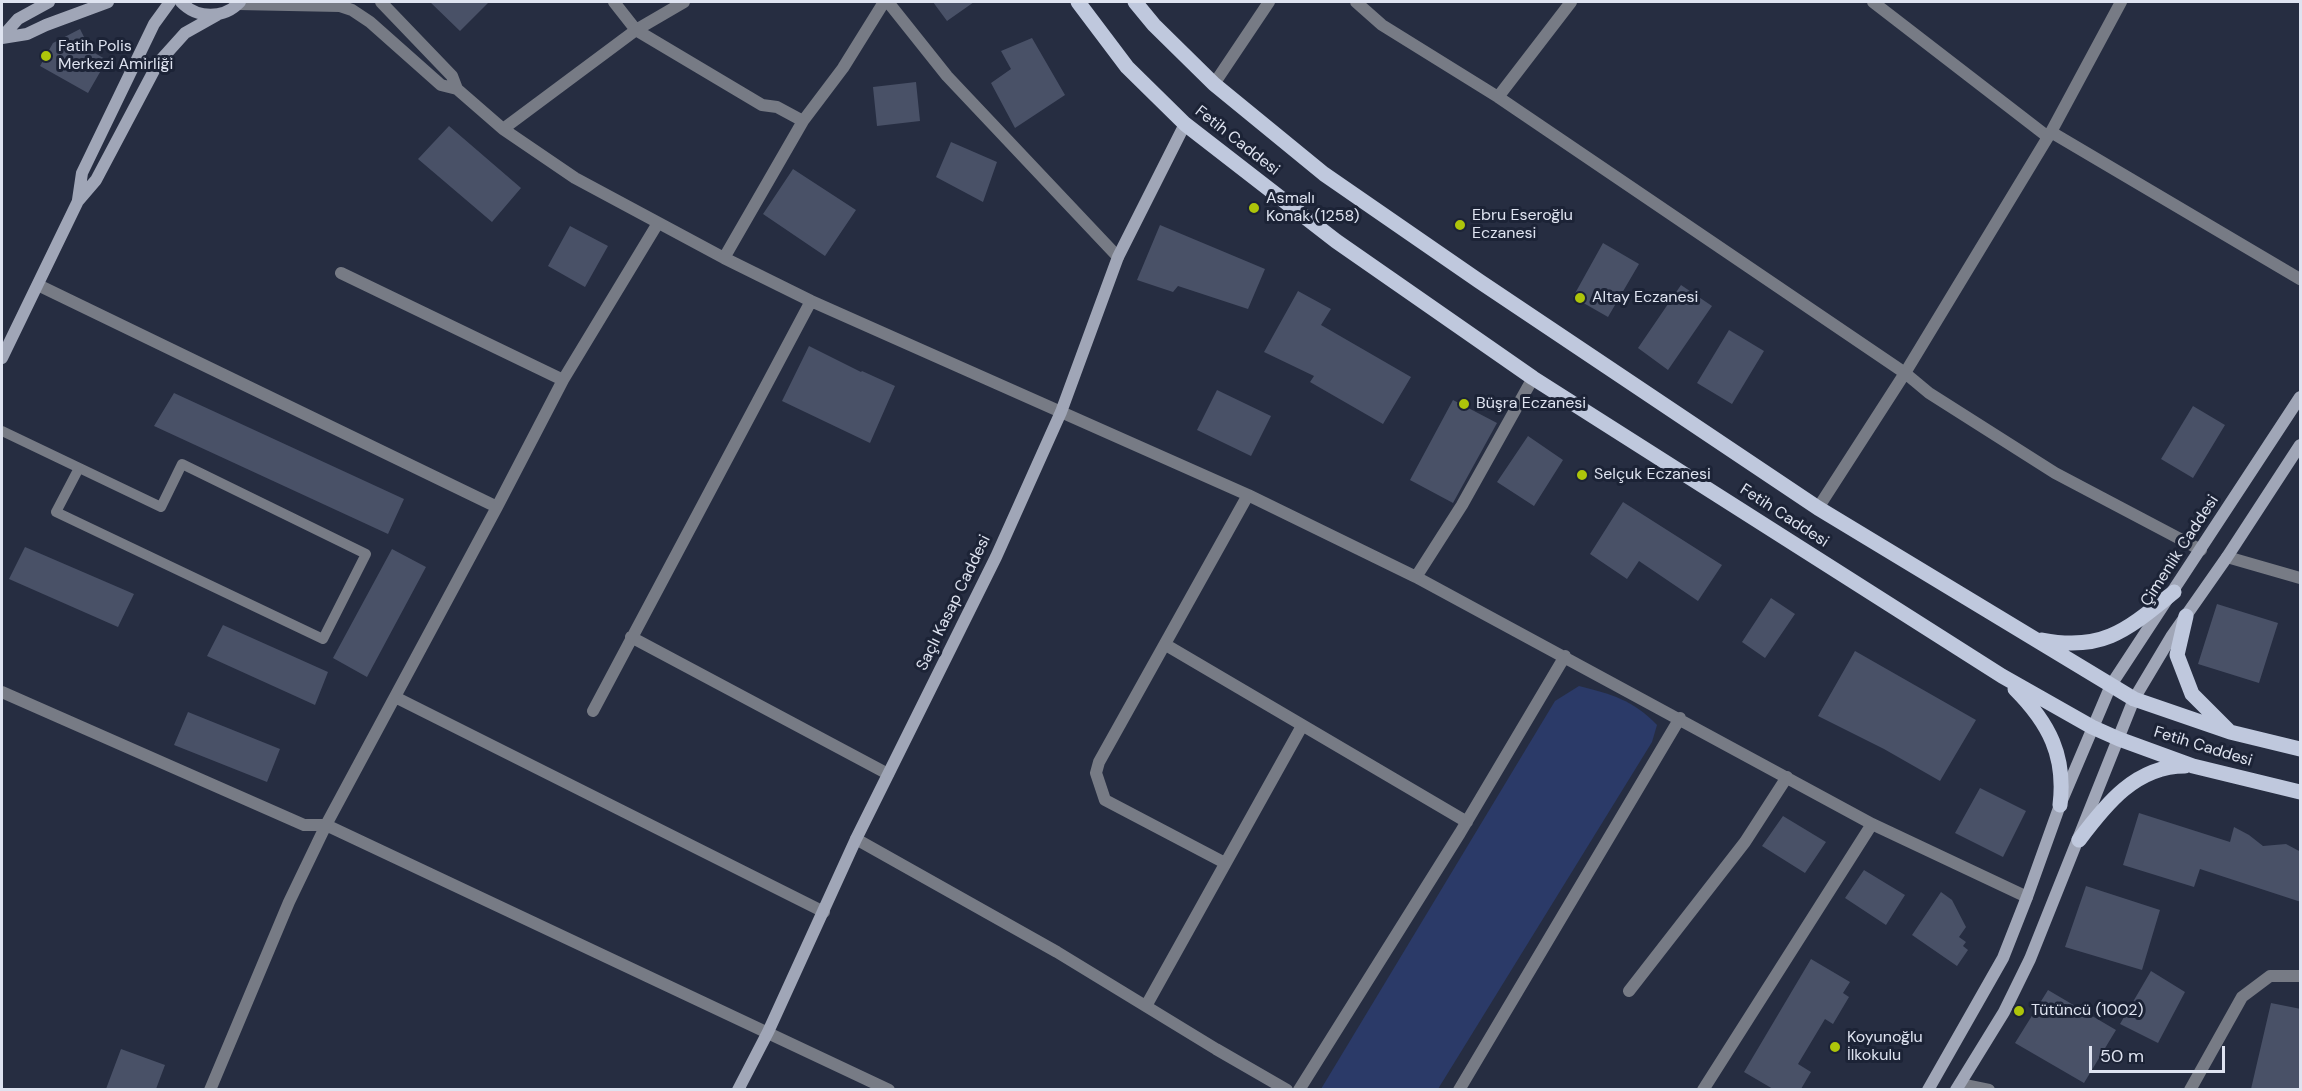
<!DOCTYPE html>
<html>
<head>
<meta charset="utf-8">
<style>
  body { margin:0 }
  #map { position:relative; width:2302px; height:1091px; overflow:hidden; background:#262d41; font-family:"DM Sans",sans-serif }
  canvas { display:block }
  .frame { position:absolute; inset:0; border:3px solid #dee3f0; pointer-events:none }
  .scale { position:absolute; left:2089px; top:1046px; width:136px; height:27px; box-sizing:border-box; border:3px solid #dee3f0; border-top:0; padding-left:8px; font-size:18px; line-height:21px; white-space:nowrap; color:#dee3f0; -webkit-text-stroke:4px #1c2336; paint-order:stroke }
</style>
</head>
<body>
<div id="map">
<canvas width="2302" height="1091"></canvas>
<div class="frame"></div>
<div class="scale">50 m</div>
</div>
<script>
const ctx = document.querySelector('canvas').getContext('2d');
ctx.lineJoin = 'round';
function fillPath(path, color) { ctx.fillStyle = color; ctx.fill(path, 'evenodd'); }
function stroke(path, color, width, dash) { ctx.strokeStyle = color; ctx.lineWidth = width; ctx.lineCap = dash ? 'butt' : 'round'; ctx.setLineDash(dash || []); ctx.stroke(path); }
function write(font, color, halo, rows, align = 'center') {
  ctx.font = font + ' "DM Sans",sans-serif'; ctx.lineWidth = 6; ctx.setLineDash([]); ctx.textBaseline = 'middle'; ctx.strokeStyle = halo; ctx.fillStyle = color; for (const [text, x, y, turn = 0] of rows) {
    ctx.save(); ctx.translate(x, y); ctx.rotate((+turn || 0) * Math.PI / 180); ctx.textAlign = isNaN(turn) ? turn : align; if (halo) ctx.strokeText(text, 0, 0); ctx.fillText(text, 0, 0); ctx.restore();
  }
}
fillPath(new Path2D(`
  M1579 686C1611 694 1633 700 1657 725L1652 742 1438 1089H1321L1555 701Z`), '#2b3a68');
fillPath(new Path2D(`
  M430 2H489L460 31Z
  M933 2H974L947 21Z
  M80 29 91 51 107 60 88 93 40 66 53 43Z
  M1032 38 1065 95 1015 128 991 83 1011 69 1001 51Z
  M916 82 920 121 877 126 873 87Z
  M449 126 521 188 492 222 418 159Z
  M951 142 997 162 983 202 936 177Z
  M793 169 856 210 825 256 763 214Z
  M1160 225 1265 269 1248 309 1178 286 1173 292 1137 280Z
  M570 226 608 246 585 287 548 266Z
  M1603 243 1639 264 1608 317 1573 297Z
  M1681 285 1712 306 1668 370 1638 348Z
  M1298 291 1331 309 1321 325 1411 377 1383 424 1310 382 1314 376 1264 352Z
  M1729 330 1764 351 1732 404 1697 383Z
  M809 346 861 372 862 371 895 386 870 443 782 401Z
  M1217 390 1271 416 1251 456 1197 430Z
  M174 393 404 499 388 534 154 426Z
  M1453 400 1497 423 1453 503 1410 480Z
  M2193 406 2225 425 2193 478 2161 459Z
  M1528 436 1563 460 1534 506 1497 482Z
  M1623 502 1722 565 1698 601 1639 561 1627 579 1590 554Z
  M25 547 134 594 118 627 9 579Z
  M392 549 426 567 367 677 333 658Z
  M1771 598 1795 614 1765 658 1742 642Z
  M2217 604 2278 623 2259 683 2198 664Z
  M223 625 328 672 315 705 207 656Z
  M1855 651 1976 720 1940 781 1884 749 1818 716Z
  M188 712 280 749 267 782 174 745Z
  M1980 788 2026 811 2003 857 1955 833Z
  M2139 813 2230 842 2234 827 2249 835 2263 846 2286 844 2301 852V902L2200 869 2194 887 2123 865Z
  M1783 816 1826 842 1805 873 1762 846Z
  M1864 870 1905 895 1886 925 1845 898Z
  M2086 886 2160 910 2142 970 2065 947Z
  M1941 892 1952 900 1966 927 1959 937 1966 942 1963 946 1968 950 1957 966 1912 935Z
  M1811 959 1850 982 1843 993 1849 997 1833 1024 1825 1019 1798 1064 1811 1072 1801 1089H1773L1744 1072Z
  M2151 971 2185 992 2158 1043 2120 1024Z
  M2048 990 2116 1030 2084 1083 2015 1043Z
  M2271 1003 2301 1009V1089H2251Z
  M121 1049 165 1065 156 1089H106Z`), '#495167');
stroke(new Path2D(`
  M2 431 161 507 182 464 366 554 323 639 56 512 79 468`), '#777b85', 10);
stroke(new Path2D(`
  M381 2 452 76 457 89 503 129 575 178 724 258 811 301 1248 495 1416 577 1872 824 2027 897
  M614 2 636 30 762 105 777 107 803 121
  M888 2 947 76 1118 257
  M1356 2 1382 25 1498 97 1905 373 1929 393 2055 473 2201 550
  M1873 2 2048 137
  M238 4 340 6 352 10 370 22 441 85 457 89
  M1214 84 1269 2
  M1498 97 1571 2
  M503 129 636 30 684 2
  M2051 132 2300 279
  M724 258 803 121 843 68 884 2
  M341 273 563 380
  M38 285 497 507
  M1818 508 1905 373 2051 132 2121 2
  M2227 557 2300 578
  M1416 577 1462 505 1533 378
  M631 637 888 774
  M1166 645 1467 822
  M2 692 304 825H326L889 1090
  M395 697 824 912
  M593 711 811 301
  M856 839 1057 952 1216 1049 1287 1090
  M1225 863 1105 800 1096 773 1099 762 1248 495
  M1629 991 1745 842 1787 777
  M1146 1006 1302 726
  M1960 1084 1989 1090
  M210 1090 289 902 326 825 497 507 563 380 658 223
  M1299 1090 1460 833 1565 656
  M1459 1090 1680 718
  M1703 1090 1872 824
  M2190 1090 2242 997 2270 976H2300`), '#777b85', 12);
stroke(new Path2D(`
  M181 2C197 19 224 19 240 2
  M2 37 18 19 49 2
  M2 38 27 34 46 25 108 2
  M78 200 82 173 154 24 170 2
  M2 358 78 201 96 180 158 63 185 33 217 15
  M738 1090 768 1032 856 839 996 557 1061 412 1118 257 1185 124
  M1928 1090 2003 958 2027 897 2060 805 2111 685 2300 397
  M1956 1090 2004 1012 2030 959 2134 699 2171 637 2227 557 2300 445`), '#a0a6b7', 12);
stroke(new Path2D(`
  M1078 2 1127 67 1185 124 1336 241 1533 378 2002 676 2092 727 2119 739 2193 766 2300 792
  M1135 2 1154 25 1214 84 1324 174 1479 281 1818 508 2134 699 2230 732 2300 749
  M2186 616 2177 655 2192 694 2228 730
  M2042 640C2104 652 2128 629 2174 592
  M2015 689C2049 723 2066 756 2060 805
  M2079 840C2106 804 2136 766 2185 766`), '#bfc8dd', 15);
for (const [x, y, r, color] of [
  [46,56,6,"#aec50a"],
  [1254,208,6,"#aec50a"],
  [1460,225,6,"#aec50a"],
  [1580,298,6,"#aec50a"],
  [1464,404,6,"#aec50a"],
  [1582,475,6,"#aec50a"],
  [2019,1011,6,"#aec50a"],
  [1835,1047,6,"#aec50a"]
]) { const dot = new Path2D(); dot.arc(x, y, r, 0, 2 * Math.PI); ctx.fillStyle = color; ctx.fill(dot); stroke(dot, '#1c2336', 2); }
write('16px', '#dee3f0', '#1c2336', [
  ["Fatih Polis",58,47],
  ["Merkezi Amirliği",58,65],
  ["Asmalı",1266,199],
  ["Konak (1258)",1266,217],
  ["Ebru Eseroğlu",1472,216],
  ["Eczanesi",1472,234],
  ["Altay Eczanesi",1592,298],
  ["Büşra Eczanesi",1476,404],
  ["Selçuk Eczanesi",1594,475],
  ["Tütüncü (1002)",2031,1011],
  ["Koyunoğlu",1847,1038],
  ["İlkokulu",1847,1056]
], 'left');
write('16px', '#dee3f0', '#1c2336', [
  ["Fetih Caddesi",1237,141,38],
  ["Fetih Caddesi",1784,516,33],
  ["Çimenlik Caddesi",2180,551,-57],
  ["Saçlı Kasap Caddesi",954,603,-64],
  ["Fetih Caddesi",2203,747,17]
]);
</script>
</body>
</html>
